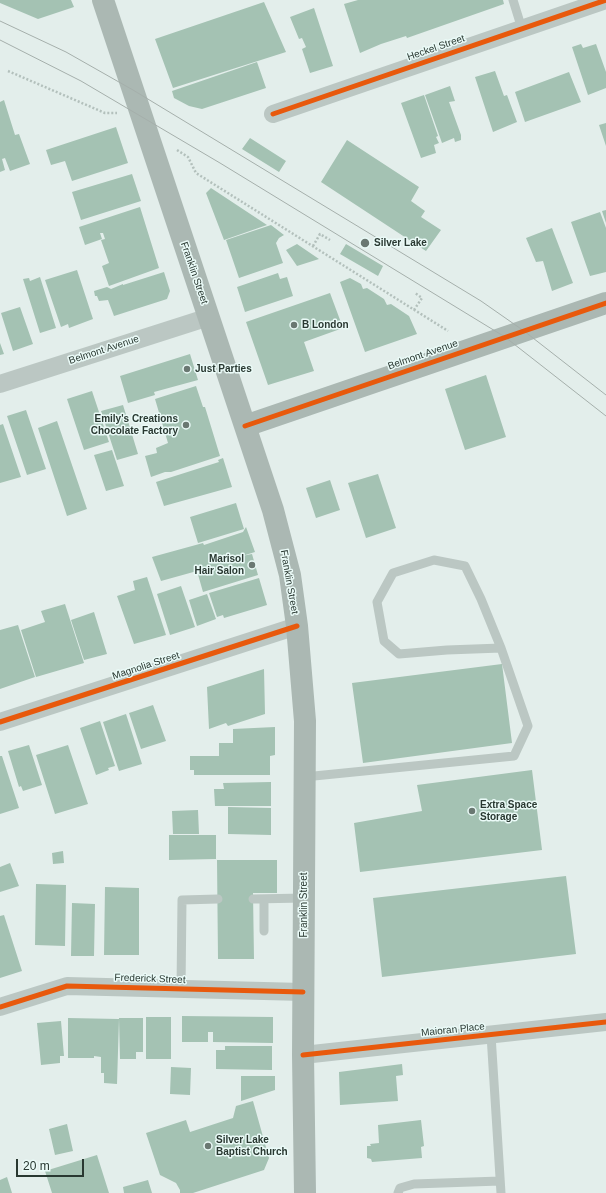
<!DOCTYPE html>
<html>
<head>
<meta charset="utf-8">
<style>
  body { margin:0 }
  #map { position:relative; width:606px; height:1193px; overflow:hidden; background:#e3eeeb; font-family:Helvetica,sans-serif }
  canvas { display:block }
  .scale { position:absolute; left:16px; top:1159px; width:68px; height:18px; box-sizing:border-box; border:2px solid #293831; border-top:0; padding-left:5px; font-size:12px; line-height:14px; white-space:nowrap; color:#293831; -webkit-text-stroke:3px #eafaf7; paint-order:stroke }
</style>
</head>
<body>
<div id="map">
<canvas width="606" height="1193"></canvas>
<div class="scale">20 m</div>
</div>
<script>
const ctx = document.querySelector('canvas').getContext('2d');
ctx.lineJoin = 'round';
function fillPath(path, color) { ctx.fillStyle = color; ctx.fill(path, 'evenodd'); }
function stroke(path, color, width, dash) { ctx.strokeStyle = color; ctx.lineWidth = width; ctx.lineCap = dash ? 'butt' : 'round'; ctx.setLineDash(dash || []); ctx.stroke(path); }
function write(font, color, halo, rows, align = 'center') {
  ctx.font = font + ' Helvetica,sans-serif'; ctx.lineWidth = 3; ctx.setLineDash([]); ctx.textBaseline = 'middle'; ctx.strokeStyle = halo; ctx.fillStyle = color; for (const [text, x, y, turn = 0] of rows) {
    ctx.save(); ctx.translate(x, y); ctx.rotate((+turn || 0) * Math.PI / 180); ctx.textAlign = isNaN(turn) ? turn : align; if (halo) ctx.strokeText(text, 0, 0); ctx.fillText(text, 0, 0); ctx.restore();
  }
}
fillPath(new Path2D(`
  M0 0H71L74 7 38 19 0 3Z
  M358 0H503L504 4 407 38 406 36 381 44 360 53 344 4Z
  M264 2 286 52 173 88 155 39Z
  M314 8 333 66 310 73 302 49 306 47 302 38 299 39 290 17Z
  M581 44 583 48 596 44 606 72V88L588 95 572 47Z
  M257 62 266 88 202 109 189 106 174 98 172 91Z
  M495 71 504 96 507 95 517 122 493 132 475 77Z
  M569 72 581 102 525 122 515 92Z
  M450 86 455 101 449 102 461 135V140L455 142 454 138 442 143 425 95Z
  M424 95 438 136 436 137 439 143 434 145 436 153 421 158 401 103Z
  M4 100 15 135 19 134 30 164 10 171 5 158 2 159 5 170 0 172V102Z
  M606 123V146L599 125Z
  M116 127 128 163 72 181 65 161 51 165 46 150Z
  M250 138 286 161 279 172 242 149Z
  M347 140 419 187 411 201 425 211 421 217 441 230 426 251 321 182Z
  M132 174 141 201 81 220 72 192Z
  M211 188 267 225 224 240 206 193Z
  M140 207 159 268 109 286 102 266 109 263 101 240 105 239 103 233H100L102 239 85 245 79 227Z
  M606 210V223L602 211Z
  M600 212 606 228V272L590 276 571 222Z
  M271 225 284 235 279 238 276 243 283 263 239 278 226 240Z
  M552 228 573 283 552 291 543 261 536 262 526 238Z
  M297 244 319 259 297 266 286 250Z
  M346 244 383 266 378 276 340 254Z
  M77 270 93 319 69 328 68 324 61 327 45 280Z
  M164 272 170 291 167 299 114 316 108 300 99 301 97 296H95L94 291 107 287 111 289 123 284V285Z
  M278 273 280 279 287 277 293 296 245 312 237 287Z
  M40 277 56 328 40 333 23 279 29 278 30 281Z
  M350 278 361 284 363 289 367 288 384 299 387 305 391 304 409 316 417 334 365 352 340 282Z
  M330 293 343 328 304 342 314 371 268 385 246 322Z
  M20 307 33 344 13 351 1 313Z
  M0 343 4 354 0 355Z
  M190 354 198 380 154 392 155 395 128 403 120 376Z
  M486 375 506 437 465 450 445 389Z
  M196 386 203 407H205L220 456 171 472H165L151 477 145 456 157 453 156 448 168 443 155 399Z
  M92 391 109 442 84 450 67 399Z
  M123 405 138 454 117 460 101 411Z
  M26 410 46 469 27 475 7 416Z
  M57 421 87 509 67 516 38 428Z
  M3 424 21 477 0 483V425Z
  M112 450 124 486 106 491 94 455Z
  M223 458 232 487 164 506 156 482 219 462 218 460Z
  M378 474 396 528 366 538 348 483Z
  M330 480 340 510 316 518 306 488Z
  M236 503 244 529 198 543 190 517Z
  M246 527 255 552 242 556 252 554 258 575 203 592 197 571 161 581 152 557 203 543 204 545 243 532Z
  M147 577 166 635 134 644 117 596 135 590 133 581Z
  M259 578 267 605 224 618 223 615 217 617 209 593Z
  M181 586 195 627 170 635 157 594Z
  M207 594 216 619 197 626 189 600Z
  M65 604 84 663 36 677 21 630 45 622 41 611Z
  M94 612 107 654 84 660 71 620Z
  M18 625 35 677 0 689V630Z
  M502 664 512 743 363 763 352 683Z
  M264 669 265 714 228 726 226 723 209 729 207 687Z
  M153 705 166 741 141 749 129 713Z
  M126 714 142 764 119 771 103 722Z
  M100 721 115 766 108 768 109 770 96 775 80 728Z
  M275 727V755L270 756V775H194V770H190V756H219V743H233V729Z
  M29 745 42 785 23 791 21 786 19 787 8 751Z
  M68 745 88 804 55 814 36 755Z
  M0 756H2L19 808 0 814Z
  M532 770 542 850 360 872 354 823 422 811 417 785Z
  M271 782V806H215L214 789H224L223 783Z
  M228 807 271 808V835L228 834Z
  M198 810 199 834H173L172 811Z
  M169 835H216V859L169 860Z
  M63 851 64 863 53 864 52 853Z
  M217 860H277V893H253L254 959H218Z
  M10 863 19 886 0 892V867Z
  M566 876 576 954 382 977 373 898Z
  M36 884 66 885 65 946 35 945Z
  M105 887 139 888V955H104Z
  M72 903 95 904 94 956H71Z
  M4 915 22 971 0 978V916Z
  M182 1016 273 1017V1043L213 1042V1032H208V1042H182Z
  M146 1017H171V1059H146Z
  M68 1018 119 1019 117 1084 104 1083V1073H101V1057L94 1056V1058H68Z
  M119 1018H143V1052H136V1059H120Z
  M61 1021 64 1056H60V1063L41 1065 37 1023Z
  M225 1046H272V1070L216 1069V1050H225Z
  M402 1064 403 1075 396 1076 398 1101 340 1105 339 1072Z
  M171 1067 191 1068 190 1095 170 1094Z
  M241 1076H275V1090L241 1101Z
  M253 1101 269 1158 264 1170 193 1193H180V1190L176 1183 160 1175 146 1133 186 1120 190 1132 233 1118 236 1106Z
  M421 1120 424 1146 421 1147 422 1158 372 1162 371 1159 367 1158V1146H371L370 1144 379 1143 378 1125Z
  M67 1124 73 1151 55 1155 49 1129Z
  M97 1155 109 1193H52L45 1171Z
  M7 1177 12 1193H0V1180Z
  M148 1180 152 1193H124L123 1187Z`), '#a4c2b3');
stroke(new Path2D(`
  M8 71 105 113H117
  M177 150 188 157 196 173 448 331
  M313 246 320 234 330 240
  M414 310 422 298 415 293`), '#b3c0bc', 2.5, [2, 2]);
stroke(new Path2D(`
  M513 0 522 29
  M304 777 514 756 528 726 501 648 481 599 465 566 434 560 393 573 377 602 384 641 399 654 447 650 501 648
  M253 899 304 898
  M264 931V899
  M181 989 182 900 218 899
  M491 1035 501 1193
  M398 1193 400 1188 414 1184 500 1181`), '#bbc7c3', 9);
stroke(new Path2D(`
  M273 114 606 0
  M0 384 209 317
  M0 722 297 626
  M0 1007 67 986 303 992
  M303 1055 606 1022`), '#bbc7c3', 18);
stroke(new Path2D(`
  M103 0 273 510 290 575 297 626 305 721 303 1055 305 1193
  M245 426 606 303`), '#abb8b3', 22);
stroke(new Path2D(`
  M0 21 66 52 133 90 481 301 524 331 606 395
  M0 40 81 81 220 163 505 337 606 416`), '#a5afab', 1);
stroke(new Path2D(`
  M273 114 606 0
  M245 426 606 303
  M0 722 297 626
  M0 1007 67 986 303 992
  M303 1055 606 1022`), '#e8590c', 5);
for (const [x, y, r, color] of [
  [365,243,5,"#6a7872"],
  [294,325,4,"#6a7872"],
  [187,369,4,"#6a7872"],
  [186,425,4,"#6a7872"],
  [252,565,4,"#6a7872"],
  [472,811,4,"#6a7872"],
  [208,1146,4,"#6a7872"]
]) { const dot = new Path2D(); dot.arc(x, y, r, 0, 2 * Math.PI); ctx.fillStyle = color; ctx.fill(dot); stroke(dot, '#eafaf7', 1.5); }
write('10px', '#293831', '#eafaf7', [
  ["Heckel Street",436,48,-19],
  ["Franklin Street",194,273,71],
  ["Belmont Avenue",104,350,-18],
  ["Belmont Avenue",423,355,-19],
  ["Franklin Street",289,582,80],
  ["Magnolia Street",146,666,-18],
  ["Franklin Street",304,905,-90],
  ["Frederick Street",150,979,2],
  ["Maioran Place",453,1030,-6]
]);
write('bold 10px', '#293831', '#eafaf7', [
  ["Silver Lake",374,243],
  ["B London",302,325],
  ["Just Parties",195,369],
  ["Emily's Creations",178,419,"right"],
  ["Chocolate Factory",178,431,"right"],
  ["Marisol",244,559,"right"],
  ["Hair Salon",244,571,"right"],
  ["Extra Space",480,805],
  ["Storage",480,817],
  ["Silver Lake",216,1140],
  ["Baptist Church",216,1152]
], 'left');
</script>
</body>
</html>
